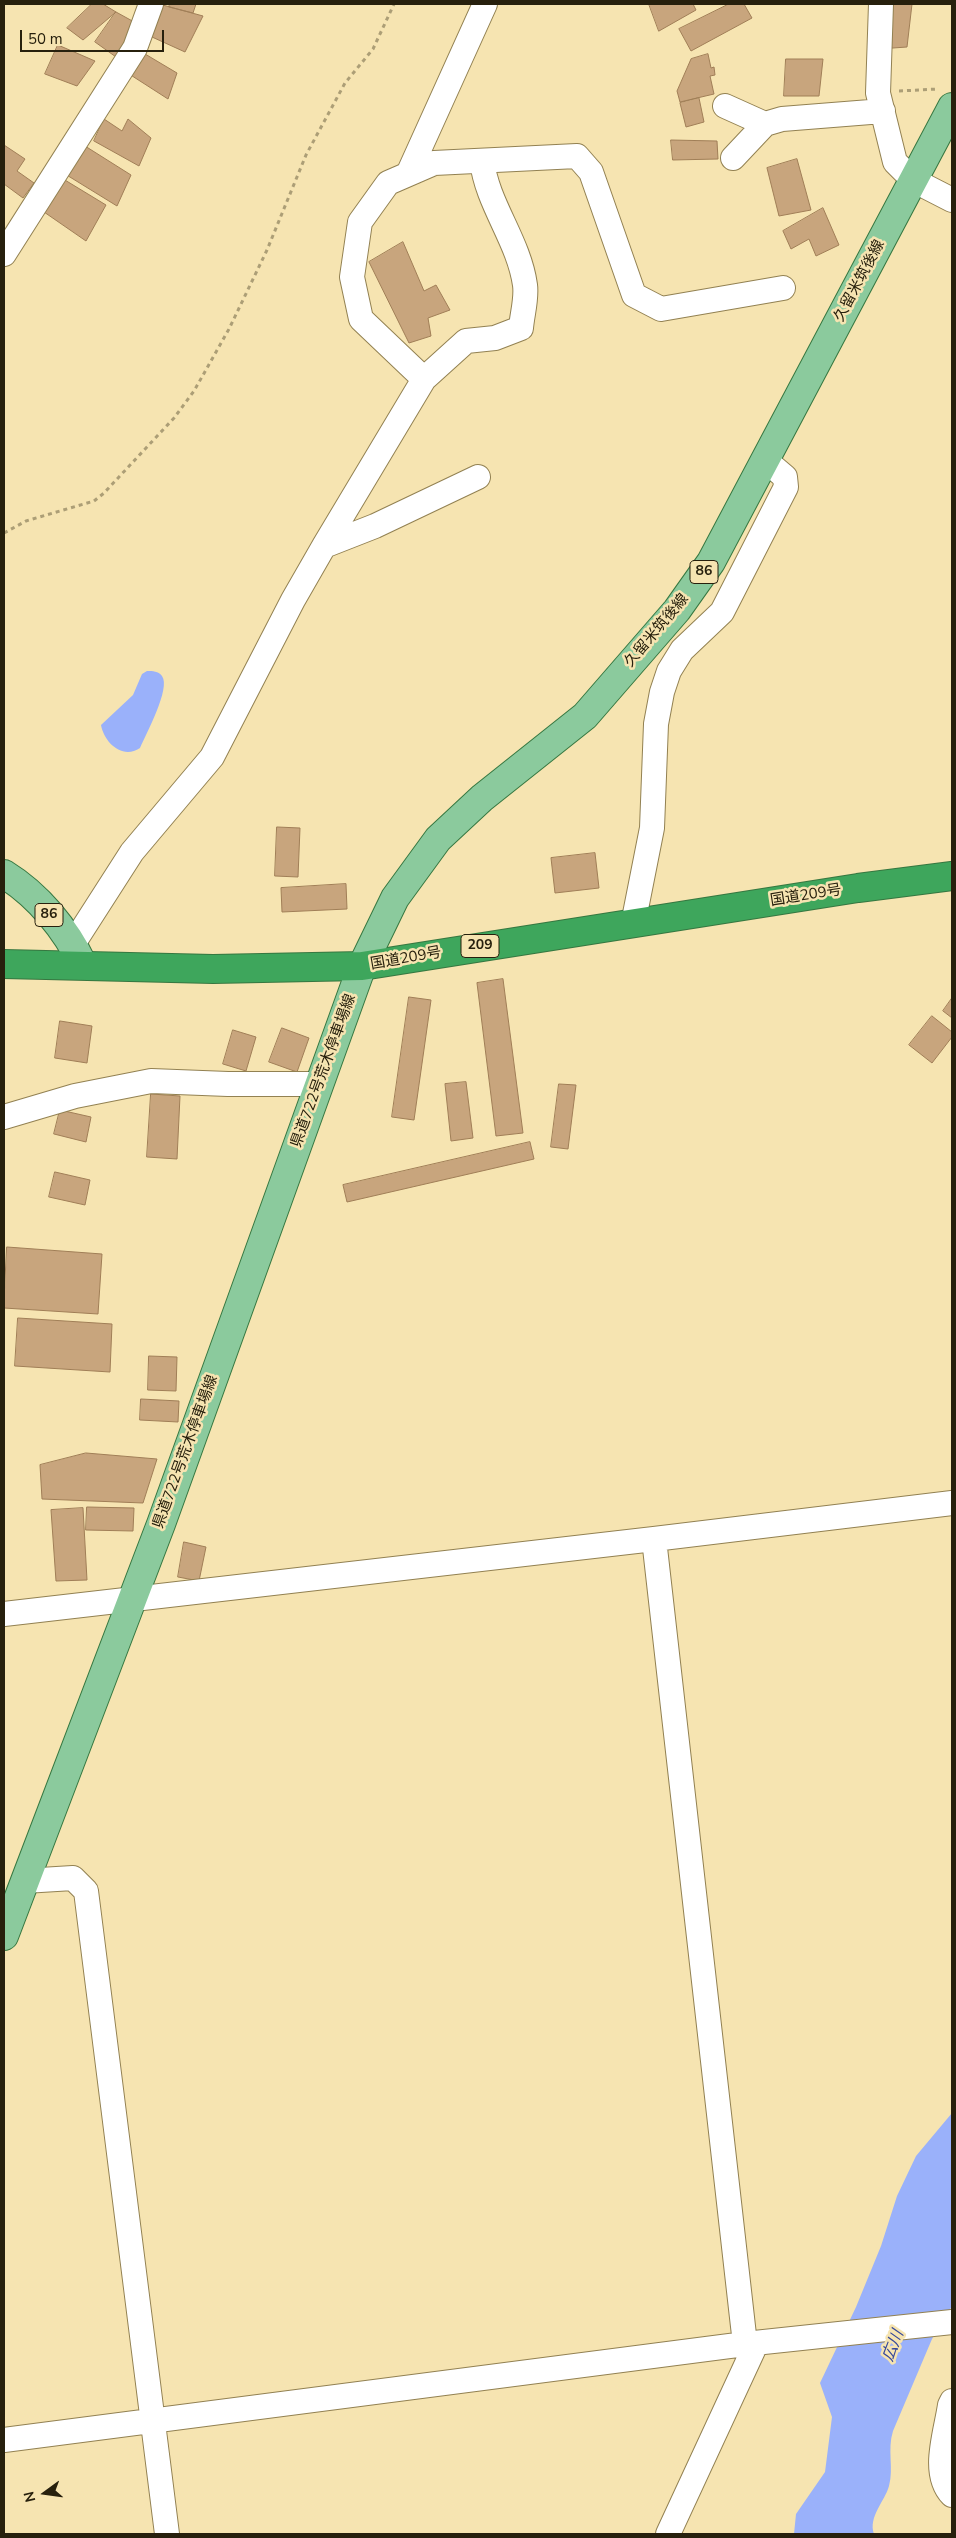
<!DOCTYPE html>
<html>
<head>
<meta charset="utf-8">
<style>
  body { margin:0 }
  #map { position:relative; width:956px; height:2538px; overflow:hidden; background:#f6e4b1; font-family:"Nunito Sans",sans-serif }
  canvas { display:block }
  .frame { position:absolute; inset:0; border:5px solid #27200d; pointer-events:none }
  .north { position:absolute; left:20px; top:2468px; width:50px; height:50px; -webkit-text-stroke:4px #f6e4b1; paint-order:stroke; rotate:256deg; font-size:14px; font-weight:700; line-height:20px; text-align:center; color:#27200d }
  .north::after { content:''; display:block; margin:auto; width:18px; height:22px; background:#27200d; clip-path:polygon(50% 0,100% 100%,50% 72%,0 100%) }
  .scale { position:absolute; left:20px; top:30px; width:144px; height:22px; box-sizing:border-box; border:2px solid #27200d; border-top:0; padding-left:6px; font-size:15px; line-height:18px; white-space:nowrap; color:#27200d; -webkit-text-stroke:4px #f6e4b1; paint-order:stroke }
</style>
</head>
<body>
<div id="map">
<canvas width="956" height="2538"></canvas>
<div class="frame"></div>
<div class="north">N</div>
<div class="scale">50 m</div>
</div>
<script>
const ctx = document.querySelector('canvas').getContext('2d');
ctx.lineJoin = 'round';
function fillPath(path, color) { ctx.fillStyle = color; ctx.fill(path, 'evenodd'); }
function stroke(path, color, width, dash) { ctx.strokeStyle = color; ctx.lineWidth = width; ctx.lineCap = dash ? 'butt' : 'round'; ctx.setLineDash(dash || []); ctx.stroke(path); }
function write(font, color, halo, rows, align = 'center') {
  ctx.font = font + ' "Nunito Sans","Noto Sans JP",sans-serif'; ctx.lineWidth = 5; ctx.setLineDash([]); ctx.textBaseline = 'middle'; ctx.strokeStyle = halo; ctx.fillStyle = color; for (const [text, x, y, turn = 0] of rows) {
    ctx.save(); ctx.translate(x, y); ctx.rotate((+turn || 0) * Math.PI / 180); ctx.textAlign = isNaN(turn) ? turn : align; if (halo) ctx.strokeText(text, 0, 0); ctx.fillText(text, 0, 0); ctx.restore();
  }
}
fillPath(new Path2D(`
  M147 671C153 671 158 671 162 676 171 688 146 734 140 748 122 760 104 742 101 725L133 695 142 674Z
  M952 2113V2306L932 2339 893 2431C887 2450 894 2468 889 2486 885 2501 868 2517 874 2534H794L796 2514 825 2472 832 2417 820 2383 856 2307 881 2246 897 2196 916 2156Z`), '#9ab1fa');
const building = new Path2D(`
  M92 4H103L116 12 83 40 67 28Z
  M159 4 203 16 185 52 141 32Z
  M170 4H196L193 13 169 7Z
  M649 4H693L696 10 659 31Z
  M729 4H744L752 18 691 51 679 29Z
  M890 4H912L907 47 879 49Z
  M116 12 136 23 116 57 95 42Z
  M58 45 95 61 77 86 45 74Z
  M135 48 177 73 168 99 126 72Z
  M708 54 711 68 714 67 715 75 710 76 714 94 680 102 677 91 691 59Z
  M786 59H823L819 96H784Z
  M699 98 704 122 686 127 680 103Z
  M104 119 122 131 128 119 151 138 139 166 94 141Z
  M671 140 717 141 718 159 673 160Z
  M4 145 25 159 17 171 34 183 23 198 4 184Z
  M85 146 131 175 117 206 65 174Z
  M797 159 811 210 779 216 767 168Z
  M55 174 106 205 86 241 44 212Z
  M823 208 839 245 816 256 809 239 791 249 783 231Z
  M403 242 424 291 436 285 450 310 428 318 431 336 409 343 369 262Z
  M277 827 300 828 298 877 275 876Z
  M595 853 599 888 555 893 551 858Z
  M346 884 347 909 282 912 281 888Z
  M503 979 523 1133 496 1136 477 983Z
  M409 997 431 1000 414 1120 392 1117Z
  M952 998V1018L943 1011Z
  M932 1016 952 1032V1037L932 1063 909 1045Z
  M60 1021 92 1026 87 1063 55 1058Z
  M282 1028 309 1038 297 1072 269 1062Z
  M233 1030 256 1037 246 1071 223 1064Z
  M466 1082 473 1138 451 1141 445 1084Z
  M559 1084 576 1085 568 1149 551 1147Z
  M151 1094 180 1096 177 1159 147 1157Z
  M60 1110 91 1117 86 1142 54 1134Z
  M530 1142 534 1159 347 1202 343 1185Z
  M55 1172 90 1180 85 1205 49 1197Z
  M7 1247 102 1254 98 1314 4 1308Z
  M18 1318 112 1324 110 1372 15 1366Z
  M149 1356 177 1357 176 1391 148 1390Z
  M141 1399 179 1401 178 1422 140 1420Z
  M86 1453 157 1459 143 1503 42 1499 40 1465Z
  M87 1507 134 1508 133 1531 86 1530Z
  M83 1508 87 1580 56 1581 51 1510Z
  M184 1542 206 1547 199 1581 178 1577Z`);
fillPath(building, '#c8a57d');
stroke(building, '#a07e57', 1);
const minor = new Path2D(`
  M881 4 878 93 895 162 913 180 952 200
  M725 106 765 124
  M733 158 765 124 782 119 883 111
  M482 161C487 204 519 241 525 285 527 298 522 315 521 328L495 338 466 341 424 379 361 319 352 277 360 222 388 183 434 163 577 156 591 172 634 295 661 309 783 288
  M409 172 485 4
  M4 254 135 48 151 4
  M324 546 424 379
  M633 924 652 828 656 724 662 692 669 671 682 650 722 612 786 487 785 477 765 460
  M73 944 132 852 212 757 293 600 324 546 375 526 478 477
  M4 1117 75 1096 151 1081 228 1084H320
  M654 1539 745 2344
  M4 1614 654 1539 952 1503
  M24 1881 73 1878 86 1891 167 2534
  M952 2401 950 2405C946 2433 931 2473 952 2495
  M4 2440 745 2344 952 2322
  M668 2534 756 2344`);
const major = new Path2D(`
  M4 874C38 895 66 929 83 965
  M4 1936 161 1524 362 966 395 898 438 839 482 798 585 716 677 610 711 562 952 107`);
const highway = new Path2D(`
  M4 964 213 969 362 966 858 888 952 876`);
stroke(minor, '#928152', 26);
stroke(major, '#367740', 30);
stroke(highway, '#367740', 30);
stroke(new Path2D(`
  M899 91 938 89
  M4 533 26 521 94 501 104 493 174 418 194 391 229 329 267 250 306 155 345 83 373 49 394 4`), '#ac9e76', 3, [4, 4]);
stroke(minor, '#fff', 24);
stroke(major, '#8bca9d', 28);
stroke(highway, '#3ea65c', 28);
for (const [x, y, w] of [
  [704,572,28],
  [49,915,28],
  [480,946,38]
]) { const box = new Path2D(); box.roundRect(x - w / 2, y - 11.5, w, 23, 4); ctx.fillStyle = '#f6e4b1'; ctx.fill(box); stroke(box, '#27200d', 1); }
write('bold 14px', '#27200d', null, [
  ["86",704,572],
  ["86",49,915],
  ["209",480,946]
]);
write('15px', '#27200d', '#f6e4b1', [
  ["久留米筑後線",860,281,-62],
  ["久留米筑後線",657,631,-50],
  ["国道209号",806,896,-9],
  ["国道209号",406,959,-10],
  ["県道722号荒木停車場線",324,1071,-70],
  ["県道722号荒木停車場線",186,1452,-70]
]);
write('italic 16px', '#34479a', '#f6e4b1', [
  ["広川",894,2346,-69]
]);
</script>
</body>
</html>
